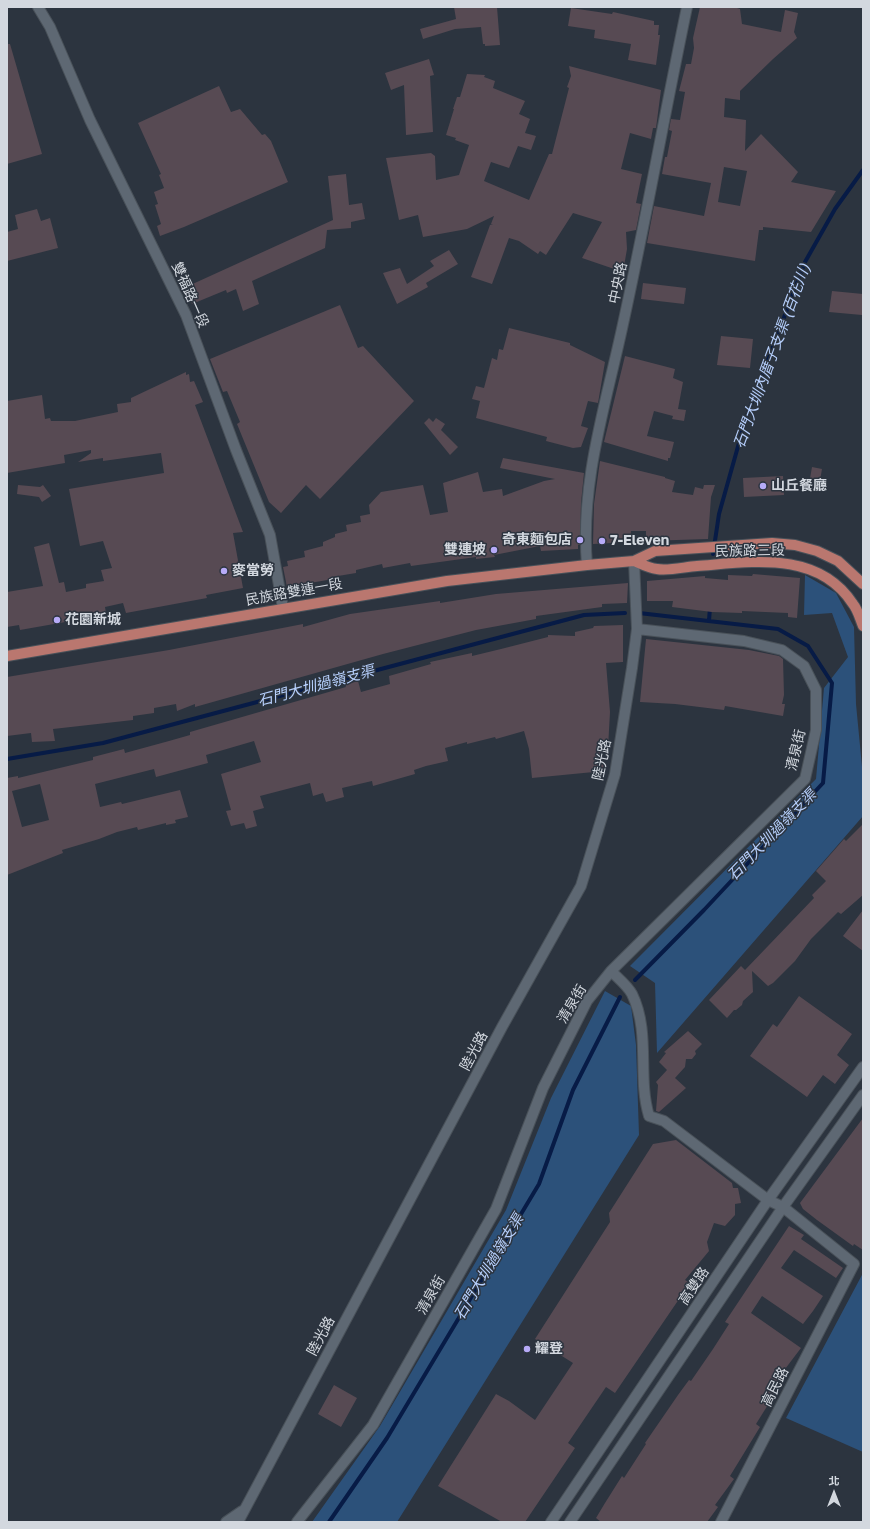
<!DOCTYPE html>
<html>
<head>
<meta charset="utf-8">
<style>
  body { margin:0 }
  #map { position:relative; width:870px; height:1529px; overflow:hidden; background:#2c343f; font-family:"Golos Text","Noto Sans TC",sans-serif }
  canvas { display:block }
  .frame { position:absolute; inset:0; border:8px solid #d3d8df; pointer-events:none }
  .north { position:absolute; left:814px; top:1473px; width:40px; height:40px; -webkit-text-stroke:3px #2c343f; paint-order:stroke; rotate:0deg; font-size:11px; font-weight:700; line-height:16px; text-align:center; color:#d3d8df }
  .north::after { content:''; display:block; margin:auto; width:14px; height:18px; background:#d3d8df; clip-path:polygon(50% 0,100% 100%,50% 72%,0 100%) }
</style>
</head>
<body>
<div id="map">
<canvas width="870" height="1529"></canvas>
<div class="frame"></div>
<div class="north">北</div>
</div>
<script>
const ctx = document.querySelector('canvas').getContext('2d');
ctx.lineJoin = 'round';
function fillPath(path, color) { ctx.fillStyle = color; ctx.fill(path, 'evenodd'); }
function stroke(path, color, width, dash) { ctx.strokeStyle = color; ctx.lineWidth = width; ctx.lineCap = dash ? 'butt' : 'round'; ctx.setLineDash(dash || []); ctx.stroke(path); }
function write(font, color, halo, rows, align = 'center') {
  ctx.font = font + ' "Golos Text","Noto Sans TC",sans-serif'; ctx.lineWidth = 3; ctx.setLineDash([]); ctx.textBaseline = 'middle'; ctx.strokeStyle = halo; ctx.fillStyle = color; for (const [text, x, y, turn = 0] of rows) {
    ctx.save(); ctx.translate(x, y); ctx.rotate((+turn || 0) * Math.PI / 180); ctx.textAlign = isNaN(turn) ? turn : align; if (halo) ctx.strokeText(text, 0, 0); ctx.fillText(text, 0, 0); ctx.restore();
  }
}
fillPath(new Path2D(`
  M805 575 836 593 854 627 856 704 863 777V816L657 1053 655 983 630 966 816 779 824 688 848 657 832 613 804 615Z
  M605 991 631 1006 636 1045 639 1135 397 1522H312L380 1426 506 1210 551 1098Z
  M863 1273V1452L786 1418Z`), '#2c517a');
stroke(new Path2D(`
  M713 554 719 514 746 418 805 262 835 209 863 170
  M709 621 710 607
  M7 759 103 743 584 615 625 613
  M635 980 704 910 823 783 832 683 808 646 778 629 639 613
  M329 1522 387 1438 539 1184 573 1090 620 997`), '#071b46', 4);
fillPath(new Path2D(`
  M454 7H497L500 45 485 46V44H483L481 27 455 29 423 39 420 29 456 19Z
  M700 7H734L740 9 742 24 781 32 785 10 798 13 794 32 797 38 773 59 740 91V100L725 98 724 117 746 120 745 151 761 134 798 172 791 182 836 191 811 232 763 227V230H759L755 261 647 243 654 206 704 216 711 183 662 174 665 157H667L672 131 669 130 671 119 680 120 685 92 679 91 686 64H691L694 48 693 38ZM724 167 747 171 740 206 718 202Z
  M571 8 612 14 613 12 654 21V25H659L658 35H660L656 65 628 60 631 44 594 38 595 30 568 26Z
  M7 44H10L42 154 7 164Z
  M429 59 434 75 430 76 433 132 406 135 404 85 391 90 385 73Z
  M569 66 661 90 656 128H653L651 139 630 133 621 169 642 174 636 203 641 204 636 230 626 232 627 249 623 272 582 258 602 222 573 213 546 255 540 251 538 254 519 241 509 238 492 284 471 277 490 225 493 224H491L494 216 467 229 423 237 418 215 399 220 386 158 431 153 435 156 436 180 459 175 469 145 455 140 456 138 446 135 454 109H453L457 97H460L467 74 485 75 484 77 495 81 493 88 525 101 519 114 530 119 525 133 536 136 531 150 518 146 509 168 491 162 484 181 529 200 549 154H552L569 88 567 87 571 76Z
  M219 86 231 112 240 109 262 135 265 134 271 141 288 182 184 227 160 236 157 226 161 224 155 205 158 204 154 192 164 188 159 175 161 174 138 123Z
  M346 174 349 205 362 203 365 219 351 222V228L327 230 325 248 252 281 259 304 243 311 236 289 227 293 226 290 192 304 186 287 333 220 328 176Z
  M37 209 41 221 50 218 58 248 7 261V232L18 229 15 215Z
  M449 250 458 264 426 283 428 287 397 304 383 273 400 268 407 284 434 266 430 261Z
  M643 283 686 288 684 304 641 299Z
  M832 291 863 294 862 315 829 312Z
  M340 305 358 348 363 346 414 401 320 499 306 485 281 513 269 502 237 424 240 422 227 391 223 392 210 359Z
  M509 328 570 343V345L605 362 598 403 588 401 581 426 588 428 581 447 573 448 546 441 547 437 476 418 480 401 472 399 476 386 484 388 492 358 497 360 499 349 503 350Z
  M721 336 753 339 750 368 717 365Z
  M625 356 675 369 673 378 683 382 678 409 686 410 684 421 672 419 673 416 654 411 647 436 674 442 670 458H668V461L604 442Z
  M186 372V375L189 374 190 382 194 381 203 402 195 405 243 532 233 533 243 588 206 595 207 598 126 613 123 603 105 607 107 619 71 625V621L20 630 19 625 7 627V592L43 586 34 547 49 543 59 583 64 582 66 592 86 588V584L104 581 101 570 112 568 103 541 80 546 69 489 164 473 161 453 103 461V458L78 462 91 453V450L64 455 65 463 7 473V401L42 395 45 419 50 418 51 421H75L118 412 117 404 131 402V398Z
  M429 418 433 422 436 418 445 424 441 430 458 447 450 455 424 423Z
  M503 458 584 473 581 503 580 545H578V549L541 551 540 546 494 555 495 557 476 559V557L411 566 410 563 383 568 382 564 356 570V573L332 577 333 579 287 587 283 567 288 566 287 561 305 557 304 551 323 546V542L335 537V534L347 531 346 525 361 522 360 516 370 514 369 505 381 492 423 485 430 515 448 512 443 483 478 472 483 492 502 489 503 496 544 481 555 479 500 468Z
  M600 461 665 477V478L675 481 672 492 693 495 695 487 703 489 704 485H715L711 497 708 539 646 541V531H631L630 542 593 544 594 504Z
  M812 467 822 469 818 492 808 490Z
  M783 476 784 495 744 497 743 478Z
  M18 485 40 487 43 485 51 496 42 502 39 497 17 494Z
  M753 574 800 578 797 618 788 617V613L742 611V613L712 612 672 607 673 601H647V581L705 576V578L728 580V575L752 576Z
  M628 583 627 603 602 604V607L536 616V619L476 630 383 654 195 707V704L177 711 176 704 154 708V713L133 716V720L53 729 55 741 32 742 31 733 7 736V677L169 650 303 624V627L350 614 440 601V603L496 594Z
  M623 625V662L606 663 610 712 608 748H602L604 771 532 778 529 749 524 731 496 739 495 737 467 744V742L445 748 448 761 426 766 414 770 415 774 373 786 372 781 342 788 344 797 326 802 323 793 313 796 310 783 260 796 264 808 253 811 257 826 246 829 244 823 231 826 226 811 231 810 221 774 261 762 254 741 206 755 208 763 193 767 156 777 154 769 95 784 100 807 121 802 122 804 180 790 188 817 175 820 176 823 166 825V823L138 830 137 827 117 832 99 839 62 850 63 853 7 875V778L18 776V778L93 760V757L124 749 125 753 169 741 190 735V732L346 687 345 685 358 681 361 692 390 684 389 676 431 664 430 662 472 653V656L501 649 548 637V635L575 636V632L593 628 594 626ZM40 784 49 820 22 827 12 791Z
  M646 639 749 650 779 656 783 659 784 695 782 704H785L783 716 725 706 724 710 675 704 640 702Z
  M863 824V895L841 914 838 912 811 939 795 961 773 983 768 986 752 971 753 992 743 1001 742 1005 736 1010H734L727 1018 709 1000 741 966 745 970 814 898 812 895 826 881 816 871 844 839 846 841Z
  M863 910V951L843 936Z
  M799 996 852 1034 837 1055 849 1065 835 1084 823 1075 807 1097 750 1056 773 1024 777 1027Z
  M688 1031 702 1044 695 1051 696 1054 692 1059H686L685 1067 675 1078 686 1088 659 1112 656 1111 658 1085 656 1082 667 1070 659 1062 666 1053 664 1052Z
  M863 1118V1250L854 1244 853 1246 817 1220 803 1209 800 1203Z
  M676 1140 732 1183 733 1188H738L741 1203 735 1204V1215L725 1226 714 1223 707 1242 709 1251 685 1280 690 1283 615 1393 606 1387 568 1443 575 1448 525 1522H502L438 1486 496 1394 509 1401 535 1420 573 1363 535 1339 610 1222 609 1213 653 1144Z
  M789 1226 804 1235 801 1239 843 1268 836 1278 794 1250 781 1268 823 1296 813 1311 803 1324 762 1296 751 1313 801 1348 782 1373 786 1376 756 1424 760 1427 730 1476 734 1479 715 1505 718 1507 707 1522H601L596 1518 605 1503 622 1476 624 1478 646 1444 645 1443 678 1395 689 1380 691 1381 713 1349 729 1324 725 1322Z
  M334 1385 357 1398 341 1427 318 1414Z`), '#574a53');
const minor = new Path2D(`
  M38 7 50 27 90 120 186 315 236 450 270 535 283 608
  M587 565C580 482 606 404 623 324 646 219 665 112 687 7
  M611 971C618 978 628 986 632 994 651 1033 637 1076 649 1116L664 1121 768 1200 783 1207 854 1264 721 1522
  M226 1522 242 1511
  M238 1522 502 1027 581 886 615 774 632 668 637 629 634 561
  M297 1522 373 1425 496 1209 543 1088 587 1001 611 971 805 779 816 730V690L804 666 782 650 744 641 637 629
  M551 1522 768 1200 863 1067
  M570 1522 783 1207 863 1095`);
const major = new Path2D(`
  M634 561C641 564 649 568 657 569 669 571 684 567 697 566 751 562 818 550 853 604 858 610 860 619 863 626
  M7 656 447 581 587 565 634 561 655 551 772 543 795 545 817 551 838 561 863 584`);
stroke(minor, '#495159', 12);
stroke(major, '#495159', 12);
stroke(minor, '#5e6873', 10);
stroke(major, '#ba776f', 10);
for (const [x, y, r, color] of [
  [763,486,4,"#b7abf8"],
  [580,540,4,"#b7abf8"],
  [602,541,4,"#b7abf8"],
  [494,550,4,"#b7abf8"],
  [224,571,4,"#b7abf8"],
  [57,620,4,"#b7abf8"],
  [527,1349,4,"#b7abf8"]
]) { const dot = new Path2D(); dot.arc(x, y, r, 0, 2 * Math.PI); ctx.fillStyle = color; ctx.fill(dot); stroke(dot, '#2c343f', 1.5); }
write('14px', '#d3d8df', '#2c343f', [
  ["中央路",618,283,-78],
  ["雙福路一段",190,295,66],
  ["民族路三段",750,551,-1],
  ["民族路雙連一段",294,592,-10],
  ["清泉街",796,750,-77],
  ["陸光路",602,760,-78],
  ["清泉街",572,1004,-59],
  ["陸光路",474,1051,-62],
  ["高雙路",694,1286,-56],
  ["清泉街",431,1295,-60],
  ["陸光路",321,1336,-62],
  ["高民路",775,1387,-63]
]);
write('bold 14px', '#d3d8df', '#2c343f', [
  ["山丘餐廳",771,486],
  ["奇東麵包店",572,540,"right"],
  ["7-Eleven",610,541],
  ["雙連坡",486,550,"right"],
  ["麥當勞",232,571],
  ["花園新城",65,620],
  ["耀登",535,1349]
], 'left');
write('italic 15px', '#b6cffc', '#2c343f', [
  ["石門大圳內厝子支渠 (百花川)",772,356,-70],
  ["石門大圳過嶺支渠",316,686,-15],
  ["石門大圳過嶺支渠",772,835,-46],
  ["石門大圳過嶺支渠",489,1267,-59]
]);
</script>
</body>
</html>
